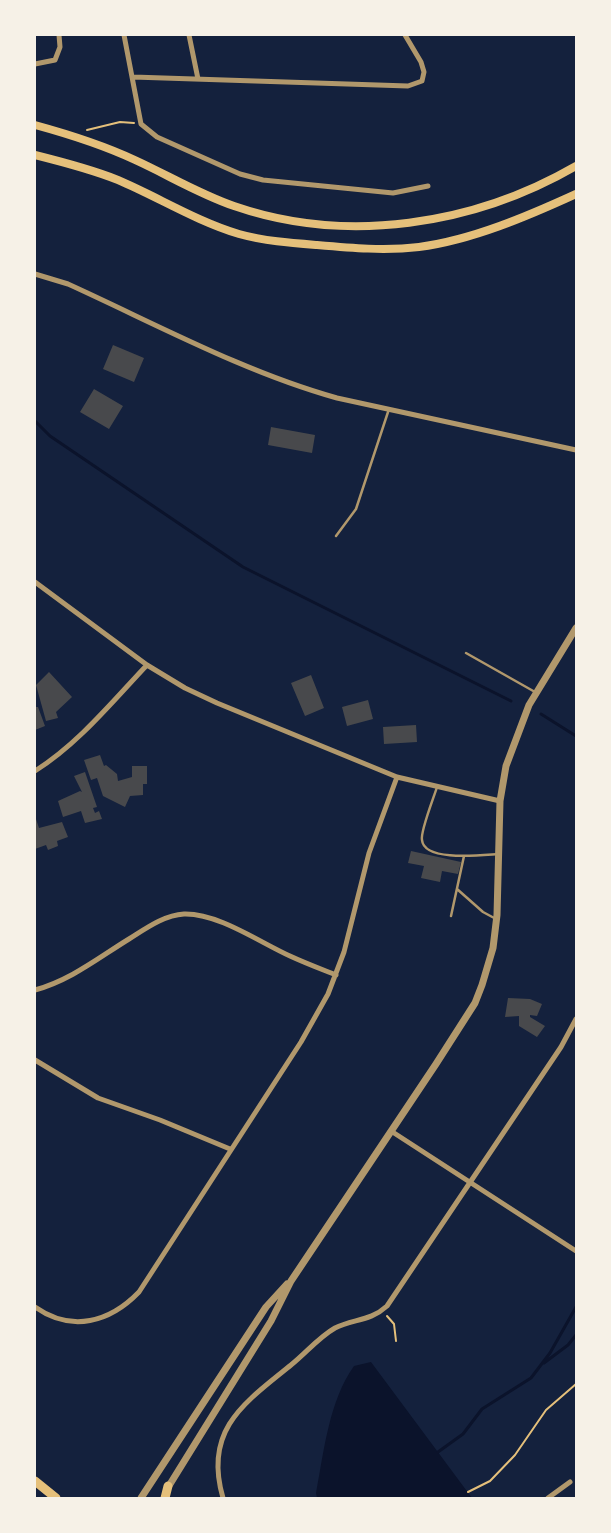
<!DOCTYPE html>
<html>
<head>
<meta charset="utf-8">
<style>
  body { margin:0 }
  #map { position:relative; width:611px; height:1533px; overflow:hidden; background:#14213d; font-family:Arial,sans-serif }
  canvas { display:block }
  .frame { position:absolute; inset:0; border:36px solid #f6f1e7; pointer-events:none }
</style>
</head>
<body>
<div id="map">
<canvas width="611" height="1533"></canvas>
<div class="frame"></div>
</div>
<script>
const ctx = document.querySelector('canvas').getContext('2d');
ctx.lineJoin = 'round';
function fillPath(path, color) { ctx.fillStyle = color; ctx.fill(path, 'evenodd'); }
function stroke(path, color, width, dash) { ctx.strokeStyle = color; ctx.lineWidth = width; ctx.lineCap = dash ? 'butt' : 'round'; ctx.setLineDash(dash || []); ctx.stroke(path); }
fillPath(new Path2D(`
  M371 1362 472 1498H317L316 1493C324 1451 329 1401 354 1366Z`), '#0b132b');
stroke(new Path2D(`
  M35 421 50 436 243 567 511 701
  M541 714 576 736
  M544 1363 568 1345 576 1335
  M438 1452 463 1434 482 1409 531 1378 550 1353 576 1307`), '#0b132b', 3);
fillPath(new Path2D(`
  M113 345 144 358 134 382 103 369Z
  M94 389 123 406 109 429 80 412Z
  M271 427 315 435 312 453 268 445Z
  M49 672 72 697 56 712 58 718 46 721 36 685Z
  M311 675 324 708 305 716 291 683Z
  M368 700 373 719 347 726 342 707Z
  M35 707H38L45 726 35 730Z
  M416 725 417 742 384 744 383 727Z
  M100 755 104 766 106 765 117 774 118 781 132 777V766H147V784H143V795L130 796 125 807 103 796 97 778 91 780 84 760Z
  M85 772 97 807 93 808 95 813 99 811 102 819 85 823 81 811 63 817 58 801 80 791 82 792 74 776Z
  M35 816 39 828 62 822 68 837 57 841 58 846 48 850 46 845 35 849Z
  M411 851 461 862 458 874 442 871 440 882 421 878 424 866 408 863Z
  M508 998 530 999 542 1004 537 1016 530 1015V1017L545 1026 537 1037 519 1026V1016L505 1017Z`), '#48494c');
stroke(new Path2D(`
  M87 130 120 122 134 123
  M387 1316 394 1324 396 1341
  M468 1492 490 1481 515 1455 546 1410 576 1384`), '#e5c07b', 2);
stroke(new Path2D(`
  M336 536 356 509 389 409
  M466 653 535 692
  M437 787C434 797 420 832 422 840 424 862 482 855 498 854
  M457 889 483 912 496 919
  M451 916 464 856`), '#b1986c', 2.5);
stroke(new Path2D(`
  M124 35 141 124 157 137 240 174 263 180 393 193 428 186
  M189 35 198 79
  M35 64 55 60 60 47 59 35
  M133 77 408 86 422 81 424 72 421 62 405 35
  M35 274 68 284C156 324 244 372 337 398L576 450
  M35 582 147 665 185 688 217 703 397 777 500 801
  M35 771C78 744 112 702 147 665
  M35 990C71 980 98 958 129 939 145 929 164 915 184 914 218 913 259 942 290 956 305 963 321 969 336 975
  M35 1060 98 1098 160 1120 230 1149
  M391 1131 576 1251
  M35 1307C72 1333 110 1322 139 1292L301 1042 328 994 344 952 369 853 397 777
  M223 1498C203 1430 244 1403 291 1365 306 1353 319 1337 335 1328 353 1319 371 1321 387 1306L561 1047 576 1019
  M548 1498 570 1482`), '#b1986c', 5);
stroke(new Path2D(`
  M167 1489 271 1321 291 1281 436 1064 475 1003 482 985 493 948 497 915 500 801 506 766 529 705 576 628
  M141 1498 266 1307 287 1284`), '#b1986c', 7);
stroke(new Path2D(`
  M35 125C68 134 103 145 135 160 168 175 199 194 234 206 347 245 474 225 576 166
  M35 155C63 162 91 169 118 180 158 197 196 221 239 234 264 241 291 243 317 245 351 248 385 251 419 247 472 240 528 216 576 194`), '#e5c07b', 8);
stroke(new Path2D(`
  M35 1481 56 1498
  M165 1498 168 1486`), '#e5c07b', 9);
</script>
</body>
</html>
